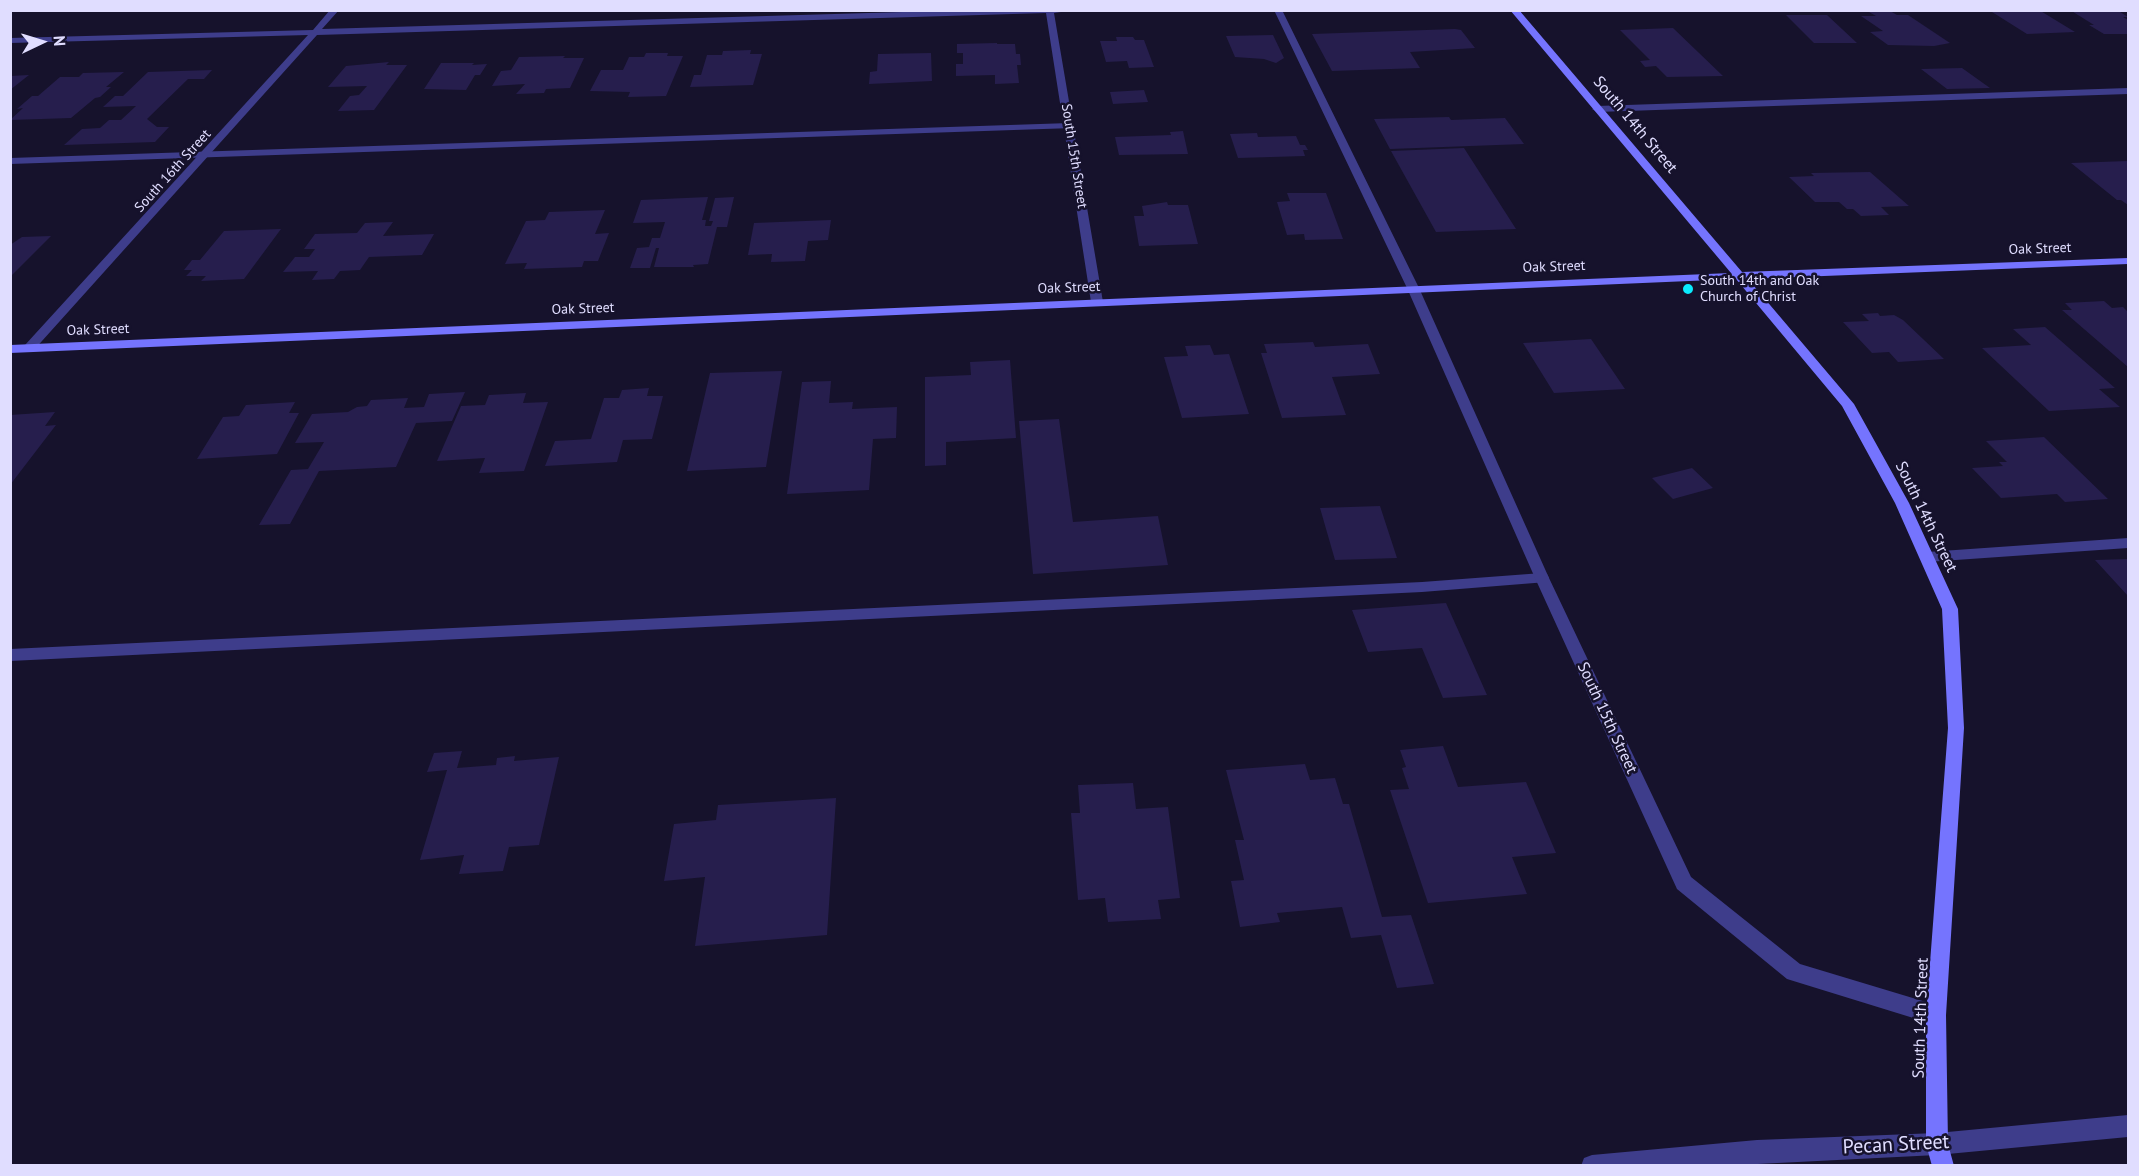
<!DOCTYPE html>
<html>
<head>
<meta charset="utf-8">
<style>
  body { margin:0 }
  #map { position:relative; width:2139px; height:1176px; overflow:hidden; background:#16122c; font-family:"PT Sans",sans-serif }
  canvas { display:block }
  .frame { position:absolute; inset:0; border:12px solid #e0ddff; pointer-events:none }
  .north { position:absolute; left:12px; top:12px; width:60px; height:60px; -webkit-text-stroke:4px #16122c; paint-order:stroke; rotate:86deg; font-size:16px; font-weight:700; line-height:24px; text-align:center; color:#e0ddff }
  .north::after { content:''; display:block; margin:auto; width:21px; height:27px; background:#e0ddff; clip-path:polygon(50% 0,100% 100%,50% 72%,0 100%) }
</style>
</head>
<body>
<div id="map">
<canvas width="2139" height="1176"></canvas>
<div class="frame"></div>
<div class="north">N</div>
</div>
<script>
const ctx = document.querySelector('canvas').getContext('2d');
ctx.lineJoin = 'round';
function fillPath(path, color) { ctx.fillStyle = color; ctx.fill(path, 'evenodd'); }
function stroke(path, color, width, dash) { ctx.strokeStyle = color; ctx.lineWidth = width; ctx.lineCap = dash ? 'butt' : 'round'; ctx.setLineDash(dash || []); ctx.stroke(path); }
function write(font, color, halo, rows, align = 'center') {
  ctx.font = font + ' "PT Sans",sans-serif'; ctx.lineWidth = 5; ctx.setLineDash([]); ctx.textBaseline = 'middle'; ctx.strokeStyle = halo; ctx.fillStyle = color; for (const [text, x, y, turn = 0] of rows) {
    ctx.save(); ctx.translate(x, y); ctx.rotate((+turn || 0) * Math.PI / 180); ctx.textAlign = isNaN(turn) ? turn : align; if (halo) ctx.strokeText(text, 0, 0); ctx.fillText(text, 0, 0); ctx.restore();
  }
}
fillPath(new Path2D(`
  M2036 10H2039L2075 32 2027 34 1992 12Z
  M2070 10H2117L2128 17H2123L2128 20V34H2104L2089 25H2094Z
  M1890 11 1897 15H1908L1950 43 1934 46 1888 45 1870 32 1883 31 1861 16H1876L1869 12Z
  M1786 15H1827L1857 43H1814Z
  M1673 28 1723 76 1667 77 1656 66 1645 67 1640 61 1650 60 1620 30Z
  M1455 29 1461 30 1475 48 1410 52 1420 68 1332 71 1312 34Z
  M1273 35 1284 58 1276 63 1264 59 1235 57 1226 36Z
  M1116 37H1133L1135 40H1144L1154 67 1129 68 1127 61 1106 62 1100 41H1117Z
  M997 43V44H1015L1016 54H1020L1021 65H1017L1019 83 995 84V75L956 76V64H963V53H957V44Z
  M751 50 750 54H762L753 85 690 87 694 75H701L707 55H722L723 51Z
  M646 53H668L667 56H683L666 96 628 97 630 92 590 91 601 70H623L629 57H644Z
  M931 53 932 81 869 84 870 72 877 71 878 54Z
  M565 56 563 58H584L570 88 546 89 544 93 516 94 525 84 492 86 501 71 511 70 519 57Z
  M389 62 386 65H407L374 110 338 111 350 96 359 95 367 86 328 87 346 66Z
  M441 63H474L472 65 487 64 480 75H475L466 90 424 89Z
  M1962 68 1990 88 1947 89 1921 69Z
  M212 70 204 79H188L147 119 157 127H169L155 142 64 145 82 129 100 128 109 120H121L136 106 103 107 115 96H123L148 72Z
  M124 72 106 87H111L100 97 95 98 71 118 10 120 23 108 17 109 32 96H38L60 77H79L83 73Z
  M29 75 10 90V76Z
  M1144 90 1148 102 1113 104 1110 92Z
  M1449 117 1451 120 1505 118 1524 144 1390 149 1374 119Z
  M1183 131 1188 154 1119 155 1115 137 1171 135 1170 132Z
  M1257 133 1258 137 1296 136 1300 145H1305L1308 150H1303L1305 156 1238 158 1230 134Z
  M1464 148 1516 229 1436 232 1391 151Z
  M2128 161V205L2121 200H2117L2071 163Z
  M1870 172 1909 206 1881 207 1889 215 1861 216 1853 209H1847L1839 202H1815L1789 177 1814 176 1811 173Z
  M1287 193H1326L1343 239 1305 240 1304 234 1287 235 1277 202 1290 201Z
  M708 197 702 220H706L705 226H711L713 221H709L715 198 734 197 727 227H717L708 264 693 265 694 267H654L659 248H656L650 268H630L637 248 649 247 652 238H660L665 222 633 223 641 200Z
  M1167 202 1168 205H1188L1198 244 1139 246 1134 216H1144L1142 206Z
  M605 210 595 234 609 233 598 261H584L582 267 524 269 527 263 505 264 526 221 545 220 549 212Z
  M831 220 828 240 808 241 805 261 771 262 772 254 748 255 754 223Z
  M393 222 383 236 434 234 422 255 369 257 360 270 340 271 334 279 312 280 318 271 283 272 295 257H309L315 249H304L315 234 357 233 365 223Z
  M281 229 244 279 201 281 206 276H186L192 270H184L192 260H200L224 231Z
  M51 236 12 275H10V245L22 237Z
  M2104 301 2112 308 2123 307 2128 312V367L2062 310H2072L2065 303Z
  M1878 313 1880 316 1894 315 1903 320 1944 359 1898 362 1889 352 1872 353 1843 322 1869 321 1862 314Z
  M2045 327 2115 388 2099 389 2120 407 2049 411 1982 348 2031 345 2013 329Z
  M1591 339 1625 389 1554 393 1523 343Z
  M1313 342 1315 347 1368 344 1380 374 1332 377 1346 415 1282 418 1261 353H1267L1264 344Z
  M1210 345 1214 355 1229 354 1249 414 1182 418 1164 357 1188 356 1185 346Z
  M1010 360 1016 438 946 442V465L925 466V377L971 375 970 362Z
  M782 371 766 467 687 471 710 373Z
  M831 381 829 403 853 402 852 409 897 407 896 438 873 439 869 490 787 494 802 382Z
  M649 388 647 396H663L652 439 623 440 617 462 545 466 555 441 591 439 604 398H619L622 390Z
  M465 392 452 421 416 423 396 467 319 471 290 524 259 525 291 470 308 469 324 442 295 443 312 414 348 412 357 407 367 406 371 400 408 398 404 408 424 407 429 394Z
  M526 393 523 403 548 402 524 471 479 473 485 458 437 461 461 406 485 405 489 395Z
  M295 402 289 413H299L277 454 197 459 223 417 239 416 246 405Z
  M55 412 45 426 56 425 10 485V415Z
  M1059 419 1073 522 1158 516 1168 565 1033 574 1019 421Z
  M2044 437 2108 499 2065 502 2057 494 2001 498 1972 468 2003 466 1999 462H2007L1986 441Z
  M1692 468 1713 488 1673 499 1652 478Z
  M1380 506 1397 558 1335 560 1320 508Z
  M2128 559V596L2095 560Z
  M1446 603 1487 695 1443 698 1422 648 1368 652 1352 610Z
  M1443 746 1458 787 1526 782 1556 853 1512 857 1527 894 1428 903 1390 790 1409 789 1402 768 1406 767 1400 750Z
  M462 751 457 768 496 765 497 758 515 756 514 761 559 757 539 845 509 847 503 871 459 874 464 855 420 860 447 770 427 772 434 753Z
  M1305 764 1310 780 1335 778 1343 804H1349L1382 917 1411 915 1434 984 1397 988 1381 935 1351 938 1342 907 1277 913 1280 922 1240 927 1231 881 1244 880 1235 840H1244L1226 770Z
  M1133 783 1136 809 1168 807 1180 898 1158 900 1161 919 1108 922 1105 898 1078 900 1071 813H1080L1078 785Z
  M836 798 827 935 695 946 705 877 664 881 674 824 716 820 718 805Z`), '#261e4d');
fillPath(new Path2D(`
  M1274 10H1282L1419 288 1417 290H1409L1407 288Z
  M2128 88V94L1597 112 1592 109 1597 106Z
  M1070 123 1073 124V128L10 164V158Z
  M2128 538V548L1927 562 1920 557 1927 552Z
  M1542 573 1547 574 1549 578 1547 582 1422 592 10 661V649L1422 582Z`), '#3e3d8b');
fillPath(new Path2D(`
  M330 10H339L322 29 971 10H1075L1054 13 1103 302 1097 305 1091 302 1046 13 317 35 33 351H25V345L308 35 10 43V38L313 30Z
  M1413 285 1419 288 1549 578 1691 877 1800 964 1936 1005 1943 1008 1946 1015 1943 1022 1936 1025 1787 979 1677 889 1535 578 1407 288Z
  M2128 1115V1137L1937 1155 1718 1166H1581L1584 1158 1592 1155 1757 1140 1937 1133Z`), '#3e3d8b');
fillPath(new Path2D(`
  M1510 10H1519L1742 272 2128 258V264L1748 279 1854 404 1909 503 1958 609 1964 728 1946 1015 1948 1144 1954 1166H1932L1926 1144V1015L1948 728 1942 609 1895 503 1842 406 1736 279 10 353V345L1731 273Z`), '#7574fe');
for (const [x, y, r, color] of [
  [1688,289,6,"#0aebfe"]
]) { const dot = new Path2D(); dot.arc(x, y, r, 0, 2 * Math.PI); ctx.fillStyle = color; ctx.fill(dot); stroke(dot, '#16122c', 2); }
write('14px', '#e0ddff', '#16122c', [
  ["South 15th Street",1074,156,81],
  ["South 16th Street",173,171,-48],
  ["Oak Street",2040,249,-2],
  ["Oak Street",1554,267,-2],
  ["Oak Street",1069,288,-2],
  ["Oak Street",583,309,-2],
  ["Oak Street",98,330,-2]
]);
write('14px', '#e0ddff', '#16122c', [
  ["South 14th and Oak",1700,281],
  ["Church of Christ",1700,297]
], 'left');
write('16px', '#e0ddff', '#16122c', [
  ["South 14th Street",1635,125,50],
  ["South 14th Street",1926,517,64],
  ["South 15th Street",1607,718,65],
  ["South 14th Street",1921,1018,-88]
]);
write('20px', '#e0ddff', '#16122c', [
  ["Pecan Street",1896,1145,-3]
]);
</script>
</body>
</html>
